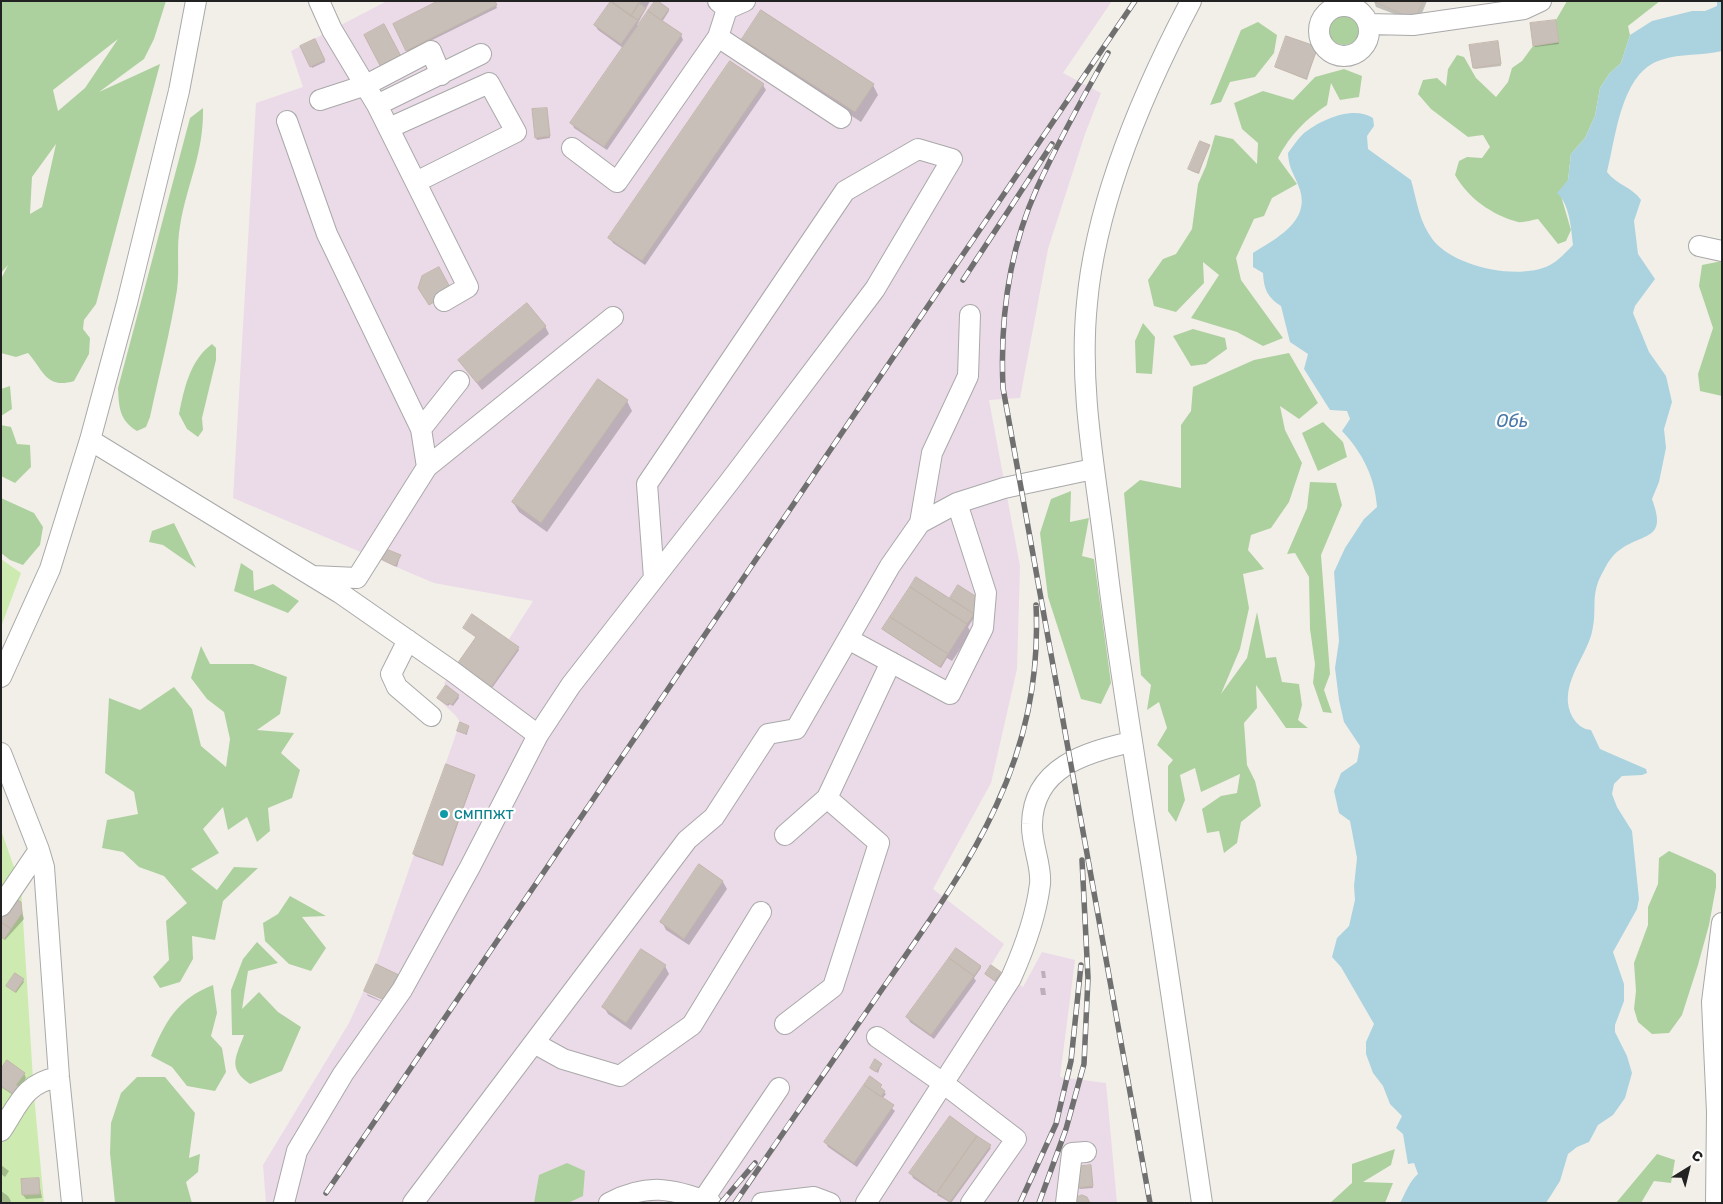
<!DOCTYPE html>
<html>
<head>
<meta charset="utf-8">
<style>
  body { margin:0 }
  #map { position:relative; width:1723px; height:1204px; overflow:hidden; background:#f2efe9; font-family:Rubik,sans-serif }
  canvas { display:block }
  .frame { position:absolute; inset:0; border:2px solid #222; pointer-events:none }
  .north { position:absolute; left:1663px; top:1144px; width:50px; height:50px; -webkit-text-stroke:4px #fff; paint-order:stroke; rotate:36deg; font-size:14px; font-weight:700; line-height:20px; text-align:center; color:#222 }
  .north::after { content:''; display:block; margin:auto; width:18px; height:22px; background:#222; clip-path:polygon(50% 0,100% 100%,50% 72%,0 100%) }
</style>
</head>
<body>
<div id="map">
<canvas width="1723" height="1204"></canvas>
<div class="frame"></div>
<div class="north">С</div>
</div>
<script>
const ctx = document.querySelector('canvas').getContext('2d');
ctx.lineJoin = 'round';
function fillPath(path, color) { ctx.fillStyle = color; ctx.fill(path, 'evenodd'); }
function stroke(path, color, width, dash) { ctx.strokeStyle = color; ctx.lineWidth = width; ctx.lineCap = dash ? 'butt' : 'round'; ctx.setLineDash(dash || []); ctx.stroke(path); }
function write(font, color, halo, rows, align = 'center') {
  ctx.font = font + ' Rubik,sans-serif'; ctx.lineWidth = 4.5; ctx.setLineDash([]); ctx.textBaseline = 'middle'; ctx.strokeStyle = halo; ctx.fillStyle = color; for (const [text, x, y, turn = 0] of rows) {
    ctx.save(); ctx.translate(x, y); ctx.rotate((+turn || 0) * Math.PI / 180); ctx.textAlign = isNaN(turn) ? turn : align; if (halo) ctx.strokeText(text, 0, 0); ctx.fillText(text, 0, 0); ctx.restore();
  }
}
fillPath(new Path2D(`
  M387 1H1112L1063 73 1101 93 1085 134 1048 249 1020 398 989 400 1020 566 1017 669 991 783 933 889 1004 944 991 965 1023 987 1042 952 1075 960 1060 1077 1106 1083 1117 1203H266L263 1165 349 1023 376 964 457 731 460 722 456 716 437 698 446 685 444 683 455 667 489 690 519 647 509 639 533 601 434 583 233 498 256 103 303 87 291 51Z`), '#ebdbe8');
fillPath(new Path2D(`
  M1 559 21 573 1 627Z
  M1 830 21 887 34 1095 44 1203H1Z`), '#cdebb0');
fillPath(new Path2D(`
  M1 1H166L154 39 144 59 99 92 160 64 96 304 84 320 83 329 90 338 89 354 74 381C46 390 42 368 28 353L16 357 1 353V279L8 265 1 273ZM118 39 85 88 58 111 53 90ZM56 144 42 207 30 214 32 177Z
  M1567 1H1660L1628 26 1630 35 1621 63 1609 74 1600 88 1595 116 1585 138 1571 154 1568 180 1561 196 1571 230 1566 241 1558 244 1538 219C1532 220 1523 223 1518 222 1492 215 1468 198 1455 175L1459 161 1467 157 1482 158 1490 147 1483 135 1468 137 1431 109 1418 94 1423 80 1437 78 1446 86 1448 69 1457 55 1464 57 1476 78 1496 97 1508 82 1512 68 1522 61 1533 46 1559 42 1556 20Z
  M1328 29a16 16 0 1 1 32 0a16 16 0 1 1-32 0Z
  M1258 22 1277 35 1274 53 1255 77 1230 82 1221 102 1210 105 1241 30Z
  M1344 69 1362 76 1359 97 1340 100 1331 83 1327 105C1306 119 1290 135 1278 158L1297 184 1272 198 1264 216 1254 219 1236 258 1241 280 1283 338 1263 346 1237 332 1191 318 1219 275 1203 262 1204 283 1176 312 1154 306 1148 280 1163 259 1176 254 1192 229 1198 184 1206 166 1215 135 1233 139 1257 164 1258 143 1242 129 1234 103 1263 91 1293 100 1315 77Z
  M203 108C204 154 187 183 180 226 176 248 180 269 177 290 170 333 159 375 150 417L146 427 137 431C119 420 119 407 118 388L190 118Z
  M1722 261V396L1700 391 1698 374 1713 328 1699 286 1702 265Z
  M1143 323 1155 337 1152 374 1136 373 1135 341Z
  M1193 329 1225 338 1227 349 1206 364 1191 366 1173 336Z
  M212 344 216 348V360L202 418 203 430 198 437 187 429 179 414C184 389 190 360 212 344Z
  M1289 353 1318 403 1299 419 1280 406 1285 430 1302 463 1289 502 1271 528 1251 535 1248 550 1264 569 1243 574 1249 608 1240 649 1221 694 1247 658 1257 612 1266 658 1276 657 1282 682 1299 684 1302 705 1298 720 1308 728H1286L1256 685 1257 708 1244 723 1247 765 1255 781 1261 806 1241 822 1237 843 1224 853 1219 831 1207 833 1202 809 1221 796 1237 793 1240 774 1201 792 1195 768 1180 775 1185 800 1176 822 1168 811V766L1173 760 1157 745 1167 728 1159 702 1147 710 1151 685 1141 675 1124 493 1140 480 1181 488V425L1191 411 1193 387 1254 360Z
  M10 386 12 409 1 416V389Z
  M1323 422 1343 442 1347 457 1318 471 1302 433Z
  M1 425 11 427 17 444 30 445 31 467 15 483 1 476Z
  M1310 482 1336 483 1342 505 1321 555 1330 674 1324 690 1332 713 1323 712 1313 683 1315 664 1310 629 1309 577 1295 553 1287 554 1307 508Z
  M1071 491 1070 522 1089 518 1082 556 1094 559 1111 683 1101 704 1081 699 1048 597 1040 533 1051 499Z
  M1 498 34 513 43 527 40 545 23 565 10 560 1 553Z
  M174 523 196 568 163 545 149 542 152 531Z
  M241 563 253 571 254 591 273 584 299 601 288 613 234 591Z
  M201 646 210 664H253L287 677 280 714 257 730 294 733 281 753 300 770 292 798 268 808 270 831 257 842 247 817 228 830 223 807 203 829 219 853 191 869 217 890 234 867 258 868 223 901 215 940 192 936 193 959 180 982 160 988 153 977 169 960 166 921 187 903 164 876 139 867 123 852 102 848 107 820 138 814 134 792 105 773 109 698 140 710 174 687 192 709 201 746 226 767 230 739 224 712 207 699 191 678Z
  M1669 851 1712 870 1716 874V887L1709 925 1698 965 1682 1015 1669 1033 1652 1034 1638 1022 1634 1009 1636 991 1634 963 1648 925V907L1658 884 1659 858Z
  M290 896 326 916 302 917 326 948 311 971 289 964 265 941 263 923 278 914Z
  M257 942 278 963 248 971 242 1009 259 992 278 1012 301 1027 282 1071 250 1084C227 1068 236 1057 244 1035H232L231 990 243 959Z
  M213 985 217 1013 211 1036 222 1048 226 1072 215 1091 187 1086 172 1067 151 1056C165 1022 177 999 213 985Z
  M137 1077H165L195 1113 189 1158 200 1154 198 1172 186 1182 192 1203H115L110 1153 111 1123 121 1093Z
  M1395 1149 1391 1165 1363 1182 1393 1183 1385 1203H1330L1352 1183V1164Z
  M1657 1154 1675 1160 1671 1183 1654 1181 1641 1203H1616Z
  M567 1163 585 1171 583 1196 568 1203H534L539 1175Z`), '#add19e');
fillPath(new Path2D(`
  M1717 1H1722V51C1702 56 1681 53 1661 60 1621 72 1616 137 1607 172 1617 185 1632 187 1641 200L1634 221 1638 254 1655 279 1635 306 1633 313 1649 352 1666 376 1672 402 1664 429 1666 448 1659 482 1652 499C1667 540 1646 532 1621 549 1613 554 1608 562 1604 570 1589 595 1598 607 1592 632 1586 658 1556 688 1573 718 1578 725 1582 729 1591 730L1600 749 1646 769 1647 773 1642 775 1622 776 1614 784 1612 794 1617 807 1632 831 1639 899 1637 909 1613 952 1624 984V1001L1615 1025V1032L1627 1056 1632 1073 1625 1098 1613 1115 1598 1125 1589 1142 1577 1147 1568 1154 1560 1181 1546 1203H1400C1406 1192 1409 1182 1418 1174L1414 1163 1408 1164 1403 1134 1396 1128 1402 1116 1390 1104 1383 1086 1373 1073 1366 1054V1042L1374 1024 1341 967 1332 957 1337 938 1349 926 1355 900 1354 886 1357 858 1350 821 1339 813 1334 791 1341 773 1357 762 1360 746 1344 722 1339 700 1335 668 1339 641 1334 572 1345 548 1364 519 1377 507C1375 477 1362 452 1342 431L1350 419 1347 411 1330 410 1304 369 1308 354 1290 342 1281 306C1267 297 1264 289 1263 273L1253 267V253C1275 239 1310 222 1300 190 1295 174 1289 171 1288 153 1293 146 1298 139 1303 134 1320 120 1353 105 1373 118L1374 126 1367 136 1368 149 1411 180C1417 201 1419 222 1433 240 1454 267 1519 281 1550 265 1558 261 1566 252 1573 245 1571 228 1570 205 1557 193L1568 180 1571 154 1585 138 1595 116 1600 88 1609 74 1621 63 1630 35 1652 21 1692 11H1705L1717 6Z`), '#aad3df');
fillPath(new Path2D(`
  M494 1 497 8 408 52 394 24Z
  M611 1H650L637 25 639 26 668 9 669 11 662 22 681 35 683 40 607 150 574 128 572 123 623 48 598 30 595 25Z
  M1374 1H1427L1418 23 1376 7Z
  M1555 21 1559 44 1535 47 1534 45Z
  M744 39 873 85 878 95 861 122 750 49Z
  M314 40 325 62 312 68 301 47Z
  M1498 44 1501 66 1475 69 1474 68Z
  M1317 48 1307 80 1276 67Z
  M731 63 763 85 766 90 645 265 613 243 610 238Z
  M547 111 550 138 537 140 536 138Z
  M1209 146 1199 174 1191 171 1190 169Z
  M545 326 549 334 482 390 460 360Z
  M627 401 632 411 547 532 519 512 513 502Z
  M400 556 397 567 382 559Z
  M958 587 983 604 968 627 971 633 952 661 947 658 941 668 885 631 884 629 950 600Z
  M518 648 519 650 490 691 458 669Z
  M458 696 459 698 453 706 450 704 448 706 439 698Z
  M468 727 467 735 459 731Z
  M475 776 443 866 415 856 414 854Z
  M700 866 723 882 727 889 689 945 666 930 662 922Z
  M20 903 24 919 5 940 1 937V920Z
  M665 966 669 974 631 1030 608 1014 604 1007Z
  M980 966 981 968 974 978 976 981 934 1039 910 1022 908 1018Z
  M1041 971H1045L1046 978H1042Z
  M1000 973 1001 975 996 982 986 974Z
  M23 980 24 982 16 993 8 986Z
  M1040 988H1045L1046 995H1041Z
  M365 991 367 994 392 1006 368 996Z
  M881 1065 878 1073 871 1068Z
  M1 1071 24 1073 26 1078 19 1089V1099L1 1087Z
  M881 1086V1089L886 1094 882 1099 895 1111 857 1167 828 1147 826 1143Z
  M975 1136 935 1193 913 1178 911 1173Z
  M978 1137 991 1148 951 1203 937 1195Z
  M1 1165 9 1171 5 1177 1 1174Z
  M1090 1166 1093 1188 1080 1189 1079 1187Z
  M38 1179 42 1198 26 1199 23 1195Z
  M1 1191 8 1196 11 1201 9 1203H1Z`), '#0003');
const building = new Path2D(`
  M438 1H495L497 5 406 51 393 24Z
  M610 1H641L631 16Z
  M611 1 638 20 621 44 594 25Z
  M655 1H658L669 9 661 20 648 11Z
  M1373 1H1423L1415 19Z
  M639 3 646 8 638 20 631 16Z
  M761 10 874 84 855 112 742 39Z
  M648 11 682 34 604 147 570 123Z
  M1556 20 1559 42 1533 46 1530 23Z
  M384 24 404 62 384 73 364 35Z
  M1286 36 1318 47 1306 79 1275 67Z
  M315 39 325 60 310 67 300 46Z
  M1498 41 1501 64 1473 68 1469 45Z
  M730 61 764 84 642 261 608 238Z
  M547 108 550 136 535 138 532 109Z
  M1200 141 1210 145 1198 173 1188 169Z
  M439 267 452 291 429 305 418 288 422 276Z
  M527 303 546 326 477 383 458 360Z
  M598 379 628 400 541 523 512 502Z
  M386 549 401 555 395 566 381 559Z
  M916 577 974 614 967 624 910 587Z
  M958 585 983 601 974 614 950 598Z
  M910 587 967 624 948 654 890 617Z
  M472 614 519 647 489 690 455 667 476 637 463 628Z
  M890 617 948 654 940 667 882 629Z
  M446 685 459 695 452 705 449 703 447 705 437 698Z
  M460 722 469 726 466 734 457 731Z
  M446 764 475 775 442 865 413 854Z
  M699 864 723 881 684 939 660 922Z
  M15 898 21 902 22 913 11 929 1 922V918Z
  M1 922 11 929 4 939 1 937Z
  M956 948 981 966 974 976 949 958Z
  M641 949 666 965 626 1023 602 1007Z
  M949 958 974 976 931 1035 906 1017Z
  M376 964 401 976 389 1002 364 991Z
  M991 965 1001 972 995 981 985 974Z
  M15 973 24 979 15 992 6 986Z
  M875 1059 882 1064 876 1072 870 1068Z
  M7 1060 25 1073 16 1085 21 1088 16 1096 1 1086V1069Z
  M870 1076 882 1085 880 1087 885 1091 881 1097 864 1085Z
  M864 1085 894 1105 854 1163 824 1142Z
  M950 1116 977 1136 937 1193 909 1173Z
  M977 1136 991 1145 950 1202 937 1193Z
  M1091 1165 1093 1186 1078 1188 1075 1167Z
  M39 1178 40 1194 22 1195 21 1179Z
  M1082 1195 1087 1197 1090 1203H1073L1077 1197Z`);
fillPath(building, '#c7bfb8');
stroke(building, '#c4b6ab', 1);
const minor = new Path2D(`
  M319 1 332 30 377 105 468 287 444 301
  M1191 1C1144 90 1096 202 1087 303 1078 392 1097 479 1107 567 1117 651 1131 734 1144 818 1165 946 1183 1074 1202 1203
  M1319 31a25 25 0 1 1 50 0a25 25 0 1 1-50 0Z
  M727 9 745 1
  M1368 24 1413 25 1524 9 1541 1
  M718 37 841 118
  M320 100 366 85 431 51 441 75
  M377 105 481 54
  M287 121 327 234 421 429 427 467
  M389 128 489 83 516 132 416 182
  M572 148 617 182 718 37 727 9 718 1
  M1699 246 1722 251
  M421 429 459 381
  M90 440 340 593 452 671 538 735
  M920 523 932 453 968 376 970 315
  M313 576 357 578 427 467 613 317
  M848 639 950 694 983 628 986 593 957 503
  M408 640 391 674 397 687 431 716
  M1 677 50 569 90 440 127 303 179 91 196 1
  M1 753 39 850 44 867 59 1077 72 1203
  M785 835 827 798 891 662
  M1 906 39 850
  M785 1024 833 987 879 843 827 798
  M877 1037 943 1083 1016 1139 971 1203
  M534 1043 563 1059 620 1076 692 1025 761 912
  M1 1131C19 1104 24 1083 59 1077
  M284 1203 297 1151 343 1074 402 990 470 867 538 735 571 685 730 481 875 289 952 159 918 149 845 191 647 484 654 578
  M413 1203 687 840 714 817 768 734 796 729 890 566 920 523 957 503 1004 488 1093 469
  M609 1203C647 1183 672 1188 711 1203
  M701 1203 779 1088
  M762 1203 814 1197 830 1203
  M866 1203 1011 978C1024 949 1036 917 1040 884 1042 865 1031 844 1032 824 1033 767 1087 752 1131 742
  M1066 1203 1072 1153 1086 1152
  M1716 1203 1717 1112 1712 1002 1722 923`);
stroke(minor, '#a9a9a9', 22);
stroke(minor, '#fff', 20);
const rail = new Path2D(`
  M1108 53C1083 97 1058 142 1037 188 1009 250 1000 321 1003 388L1150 1203
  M963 280 1052 144
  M326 1193 1135 1
  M721 1203 755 1163
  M735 1203C782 1134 829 1066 876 998 963 873 1044 767 1036 605
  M1020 1203 1056 1124 1071 1061 1081 965
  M1039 1203 1066 1129 1084 1064 1088 978 1082 860`);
stroke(rail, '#707070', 5.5);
stroke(rail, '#fff', 4, [11]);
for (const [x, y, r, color] of [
  [444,814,5,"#0f9aa8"]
]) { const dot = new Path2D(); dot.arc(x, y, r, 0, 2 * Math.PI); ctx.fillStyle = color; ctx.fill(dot); stroke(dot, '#fff', 2); }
write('16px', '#0d838f', '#fff', [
  ["смппжт",454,814]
], 'left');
write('italic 18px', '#4a7aab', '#fff', [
  ["Обь",1512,422]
]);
</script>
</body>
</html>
